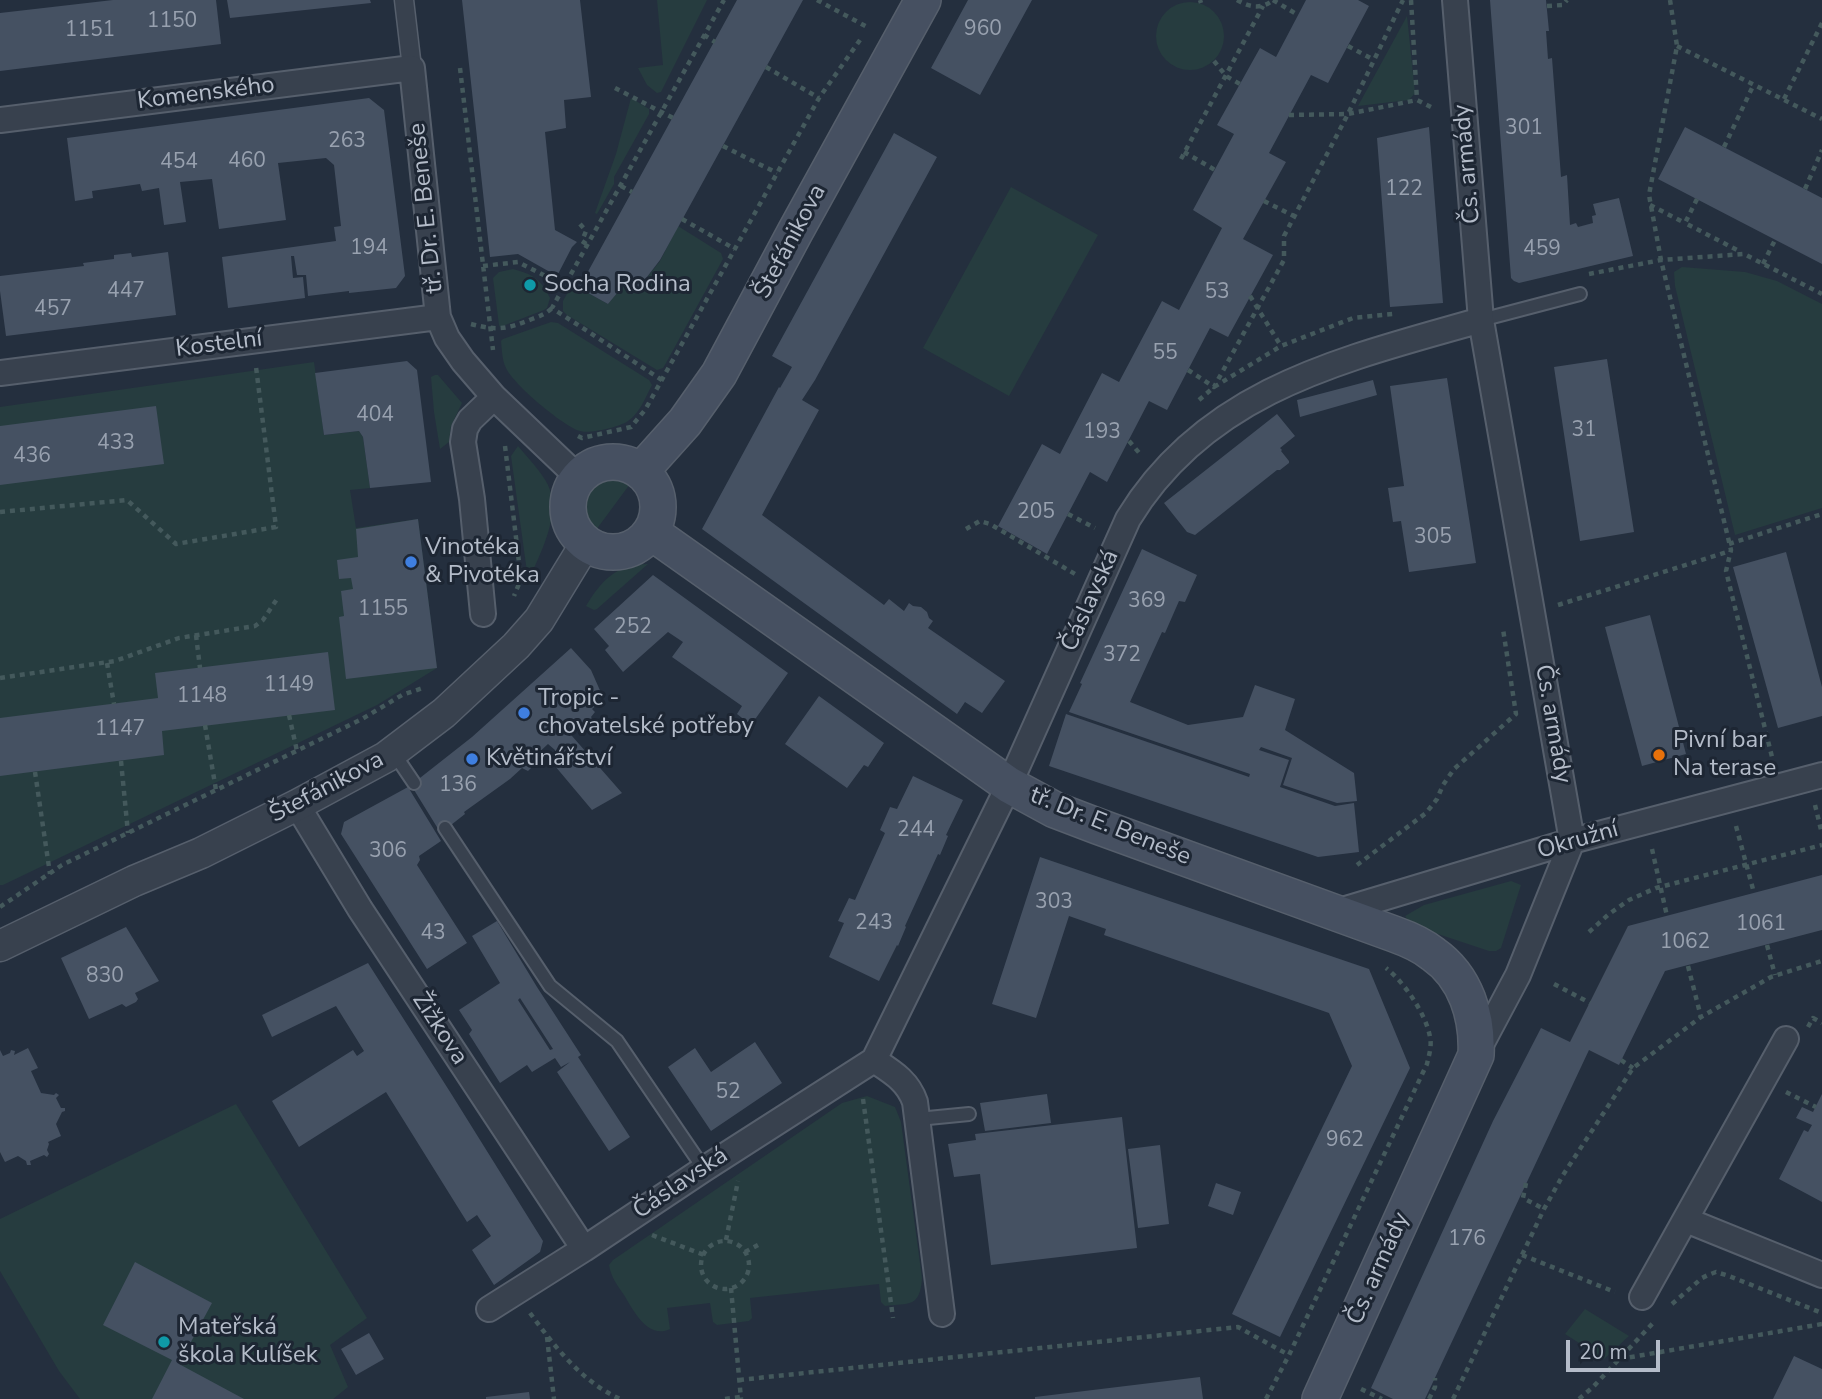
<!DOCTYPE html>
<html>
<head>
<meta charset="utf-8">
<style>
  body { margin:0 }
  #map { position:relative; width:1822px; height:1399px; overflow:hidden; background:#242f3e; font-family:"Nunito Sans",sans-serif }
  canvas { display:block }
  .scale { position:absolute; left:1566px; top:1340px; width:94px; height:32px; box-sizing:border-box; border:4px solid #b4bcc9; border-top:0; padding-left:9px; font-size:21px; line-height:24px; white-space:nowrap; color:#b4bcc9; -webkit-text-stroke:5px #1d2633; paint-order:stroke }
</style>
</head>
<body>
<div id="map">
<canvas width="1822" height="1399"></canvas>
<div class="scale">20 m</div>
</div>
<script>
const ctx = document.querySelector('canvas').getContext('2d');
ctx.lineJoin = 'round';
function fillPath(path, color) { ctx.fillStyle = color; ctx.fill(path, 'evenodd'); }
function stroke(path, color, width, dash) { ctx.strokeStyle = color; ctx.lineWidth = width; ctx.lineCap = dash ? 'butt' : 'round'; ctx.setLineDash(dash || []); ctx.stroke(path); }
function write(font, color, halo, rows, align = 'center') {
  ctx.font = font + ' "Nunito Sans",sans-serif'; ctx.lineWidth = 6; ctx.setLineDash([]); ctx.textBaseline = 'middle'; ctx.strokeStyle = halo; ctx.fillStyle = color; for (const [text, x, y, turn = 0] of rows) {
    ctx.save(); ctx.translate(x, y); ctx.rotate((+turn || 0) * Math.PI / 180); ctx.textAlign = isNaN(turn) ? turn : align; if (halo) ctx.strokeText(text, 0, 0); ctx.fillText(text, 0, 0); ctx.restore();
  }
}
fillPath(new Path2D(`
  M657 0H707L661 92 657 93 647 85 638 68 663 65Z
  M1156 36a34 34 0 1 1 68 0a34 34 0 1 1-68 0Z
  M1407 16 1415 93 1409 100 1358 106Z
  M631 98 649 109V114L614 177V184L597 214 595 213 616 154Z
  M1011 187 1098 235 1009 396 923 348Z
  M678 226 721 253 723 259 666 363 663 368 657 370 567 315 563 311V301L569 290 579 288 608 304 623 286 637 290 660 261Z
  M1682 267 1745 272 1777 281 1822 304V508L1735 535 1675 286 1674 272Z
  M513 269C532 274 541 279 550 298L547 308 544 310 500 327 499 325 493 278 499 272Z
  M551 322 558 323 649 380 652 385C645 398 640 413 628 421 620 427 589 434 580 431 563 426 513 384 506 368 502 360 502 350 501 341L503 339Z
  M314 362 324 435 359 431 363 437 370 488 350 490 356 528 418 519 437 668 377 705 3 885H0V407Z
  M435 375H438L462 403 451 426 449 442 440 449 434 412 431 377Z
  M518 446C528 458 541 471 548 485 561 513 542 550 531 575L527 572 511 456Z
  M610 478 619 479 630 484 596 530C577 510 583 486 610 478Z
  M648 564 597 609 594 610 586 606C601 581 616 564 648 564Z
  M1511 881 1521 885 1501 948 1496 951H1489L1411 925 1405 916 1424 905Z
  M867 1096 895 1107 901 1122 922 1278C920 1308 909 1303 885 1306L881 1302 879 1284 750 1298 752 1318 749 1321 717 1325 713 1322 710 1303 667 1308 670 1329C648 1340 633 1310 624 1295 617 1285 611 1277 609 1265L613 1260 842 1103Z
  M236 1104 367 1318 330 1345 348 1387 333 1399H80L59 1371 0 1271V1219Z
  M1585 1309 1629 1336 1604 1359 1565 1334Z`), '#263c3f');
fillPath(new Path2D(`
  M113 0H216L221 44 0 71V13Z
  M227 0H370L371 3 230 18Z
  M462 0H580L591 97 564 100 566 128 545 132 555 230 577 242 572 247 557 276 518 254 490 257Z
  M737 0H803L660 260 637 290 623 286 608 304 579 288Z
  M968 0H1032L980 95 931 68Z
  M1306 0H1358L1369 6 1328 83 1311 75 1269 153 1286 162 1243 239 1273 255 1228 337 1210 328 1167 410 1149 401 1107 482 1090 472 1047 554 998 526 1042 444 1060 454 1102 373 1119 382 1162 301 1179 310 1222 228 1193 210 1234 134 1217 125 1260 48 1276 57Z
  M1490 0H1546L1549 31H1546L1548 59 1552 58 1561 177 1567 175 1570 225 1576 223 1578 227 1593 223 1592 216 1596 215 1593 204 1619 198 1633 256 1519 283 1514 281 1511 278Z
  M369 98 384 110 405 276 396 288 349 293V291L308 296 306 275H297L294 256H291L293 278 303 277 305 298 228 308 222 257 336 241 334 227 341 226 338 200 334 165 326 158 278 163 286 220 219 229 212 179 180 182 186 222 164 225 159 188 142 191 140 184 92 191 93 198 75 201 67 138Z
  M1429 127 1443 303 1390 307 1377 138Z
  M1685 127 1822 198V264L1658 179Z
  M894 133 937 157 815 380 802 400 819 410 762 515 884 605 889 599 904 611 909 603 913 606 921 607 927 612 929 618 933 621 928 628 1005 681 982 713 965 702 957 714 702 529 779 387 780 388 792 367 772 356Z
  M168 252 176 315 6 336 0 291V276L84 266 83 263 114 259V255L131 253 132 257Z
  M1607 359 1634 532 1580 541 1554 367Z
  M407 361 417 370 431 482 370 488 363 437 359 431 324 435 315 373Z
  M1447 378 1476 563 1409 572 1401 521 1393 522 1388 488 1404 486 1390 386Z
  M1373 380 1377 395 1300 417 1297 400Z
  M156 406 164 464 0 485V426Z
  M1277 414 1295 436 1280 448 1282 450 1281 451 1289 461V463L1280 470H1277L1195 535 1187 532 1164 503Z
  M418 519 437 668 346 679 339 617 344 616 341 591 353 589 351 578 339 579 337 560 358 557 356 529Z
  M1142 549 1197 575 1185 602 1179 601 1165 633 1162 632 1130 702 1188 725 1243 717 1255 685 1295 699 1285 730 1354 773 1357 801 1337 803 1283 785 1292 758 1261 747 1259 750 1289 760 1280 787 1335 806 1354 803 1359 852 1318 857 1049 766 1066 714 1249 777 1250 774 1069 712 1082 684 1080 683Z
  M1786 552 1822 687V716L1778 728 1733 567Z
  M653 575 788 673 751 725 737 714 742 706 672 657 683 642 668 632 623 672 605 650 609 646 594 629Z
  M1650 615 1686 754 1642 766 1605 627Z
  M571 648 591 670 602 695 596 700 599 703 592 709 595 712 591 717 593 720 579 733 570 723 565 728 622 793 592 810 555 766V750L548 744 534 757 537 760 536 763 528 771 522 768 510 779 464 812 465 814 451 825 449 824 440 832 411 785 472 737Z
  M328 652 335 710 162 731 164 755 0 776V718L158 698 155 673Z
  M819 696 884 743 868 767 864 765 847 788 785 744Z
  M913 776 963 800 946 835 948 836 940 855 938 854 905 926 906 927 898 946 897 945 879 981 829 957 844 923 838 921 849 898 855 900 885 833 880 830 890 807 897 809Z
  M408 787 441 841 419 856 420 860 417 865 467 943 427 969 341 834 344 822Z
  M1040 857 1369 969 1410 1068 1280 1337 1232 1314 1352 1066 1329 1013 1104 935 1106 929 1069 916 1036 1018 992 1004Z
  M1822 875V930L1665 971 1619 1065 1589 1050 1425 1399H1393L1371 1388 1493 1121 1541 1028 1570 1042 1628 926Z
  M497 921 537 987 581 1055 578 1057 630 1137 609 1151 557 1072 570 1062 561 1067 555 1058 532 1072 527 1065 500 1083 469 1034 472 1030 459 1010 500 983 472 936ZM520 998 553 1049 550 1050 518 1000Z
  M126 927 159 981 135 993 138 999 136 1002 126 1007 122 1004 89 1019 61 958Z
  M368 963 452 1095 543 1241 540 1252 494 1285 472 1250 491 1236 477 1215 467 1222 386 1092 299 1147 272 1101 353 1050 357 1056 364 1051 336 1006 272 1037 262 1015Z
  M755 1042 782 1083 711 1131 668 1067 695 1048 711 1072Z
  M28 1048 38 1068 31 1071 41 1093 54 1095 56 1093 59 1095 56 1098 61 1108H65V1111L62 1112 56 1124 61 1136 48 1142 49 1144 47 1150 49 1154 47 1157 44 1155 30 1161 31 1165H27L26 1161 18 1156 5 1162 0 1152V1050L3 1056 10 1053 11 1050 15 1051 14 1055Z
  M1047 1094 1051 1123 985 1131 980 1103Z
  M1822 1094V1202L1779 1179 1804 1130 1808 1132 1812 1125 1796 1118 1802 1107 1813 1112Z
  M1122 1117 1137 1248 991 1265 980 1174 954 1177 948 1144 976 1140 975 1134Z
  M1160 1145 1169 1224 1138 1228 1128 1149Z
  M1216 1183 1241 1192 1233 1215 1208 1206Z
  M135 1262 212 1303 179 1364 244 1399H152L172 1360 103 1325Z
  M369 1333 384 1359 356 1375 341 1349Z
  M1794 1356 1822 1369V1399H1773Z
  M1200 1377 1203 1399H1035V1397Z
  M529 1392 530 1399H486V1397Z`), '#455162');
const service = new Path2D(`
  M1481 320 1580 294
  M393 752 414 783
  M445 828 550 986 617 1041 704 1169
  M918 1119 969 1114`);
const pedestrian = new Path2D(`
  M404 0 412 68`);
const minor = new Path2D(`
  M1455 0 1481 320 1572 841 1518 975 1476 1054
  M0 120 412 68 438 317 447 338 463 361 494 397 579 478
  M0 373 438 317
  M483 614 472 499 463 442 465 429 470 420 494 397
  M297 805 360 909 584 1249
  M1336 912 1572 841 1822 775
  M874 1060C892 1072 908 1081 915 1102L942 1314
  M1686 1220 1822 1275
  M1642 1297 1786 1039
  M489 1309 584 1249 704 1169 874 1060 1009 785 1128 519C1207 389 1345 359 1481 320`);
const tertiary = new Path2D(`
  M0 946 134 881 201 853 297 805 386 757 444 713 516 646 539 620 586 543`);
const secondary = new Path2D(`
  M568 507a45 45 0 1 1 90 0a45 45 0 1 1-90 0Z
  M641 471 685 422 719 374 795 232 923 0
  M651 532 1009 785 1055 810 1097 826 1394 934C1408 939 1422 945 1433 954 1466 977 1478 1017 1476 1055L1320 1399`);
stroke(service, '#565f6c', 16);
stroke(pedestrian, '#565f6c', 21);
stroke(minor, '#565f6c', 28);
stroke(tertiary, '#565f6c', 33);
stroke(secondary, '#565f6c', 38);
stroke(new Path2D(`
  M817 0 869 28
  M1200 0 1201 3
  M1237 0C1249 7 1261 10 1273 0
  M1273 0 1298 15
  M1411 0 1417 100
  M1670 0 1677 46 1649 195 1661 260 1731 550 1726 571 1773 761
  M1547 6 1563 5 1567 0
  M704 35 715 42
  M1348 46 1374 60
  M1677 46 1822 119
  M1214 61 1226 76 1240 84
  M766 67 819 98
  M460 68 493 350
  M615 88 673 118
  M1784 99 1822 23
  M1289 115 1348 114 1417 100 1435 109
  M723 146 777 173
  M1724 147 1754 84
  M1184 152 1215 170
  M1181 159 1263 6
  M621 186 632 192
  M1805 189 1822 150
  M1697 199 1685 223 1741 252
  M1264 201 1294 216
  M1650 205 1685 223
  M682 219 735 249
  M580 224 586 231 582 241 588 245
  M1763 264 1775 240
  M483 266 518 262 565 286
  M1589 274 1661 260 1744 254 1822 294
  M1250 296 1281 346
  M471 324C498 331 507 329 532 319 540 316 546 314 552 308
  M1188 370 1214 387 1284 260V236L1348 114 1403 0
  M662 380 552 308 724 0
  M1199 400 1214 387 1281 346 1353 318 1393 314
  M578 436 582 438 631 427 645 410 819 98 860 40
  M1129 441 1141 455
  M505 446 521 579 514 596
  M0 512 127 500 176 544 276 527 256 367
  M1068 514 1095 528
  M966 529 980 521 990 524 1075 574
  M1729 544 1822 514
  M1558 605 1730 551
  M196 635 200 668
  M107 663 114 704
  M0 678 115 661 179 638 255 626 263 620 279 596
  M289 715 297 751
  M205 725 216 790
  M121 761 128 833
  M35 772 50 874
  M1815 805 1822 834
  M1736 826 1754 893
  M1652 849 1667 916
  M1357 865 1426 813 1437 799 1443 785 1454 769 1516 714 1503 629
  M0 907 62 865 362 719 402 695 423 688
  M1589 932 1609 914 1629 900 1656 888 1822 845
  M1767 945 1775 975
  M1688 966 1701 1017
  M1554 984 1590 1003
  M1808 1027 1813 1018 1822 1023
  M1621 1060 1633 1068
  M1786 1092 1816 1107
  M863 1099 893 1318
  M1526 1183 1523 1198 1544 1209
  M652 1235 704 1255
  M726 1240 738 1181
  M701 1265a24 24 0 1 1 48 0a24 24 0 1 1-48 0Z
  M745 1252 758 1245
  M1522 1255 1615 1292
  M731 1288 741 1399
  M1672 1304 1702 1278 1708 1275 1716 1272 1729 1276 1822 1313
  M530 1313C555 1347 581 1381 620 1399
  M547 1337 554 1399
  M1620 1359 1822 1324
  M739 1380 1238 1327 1289 1355
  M1361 1389 1382 1399
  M725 1399 740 1397
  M1266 1399 1289 1355 1427 1064C1429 1055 1432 1046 1430 1037 1426 1014 1404 982 1386 968
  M1429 1399 1435 1387V1378
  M1453 1399 1544 1209 1563 1175 1633 1068 1701 1017 1771 977 1822 961
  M1579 1399 1593 1387 1653 1323`), '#44595c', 4.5, [5, 5]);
stroke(service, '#38414e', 12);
stroke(pedestrian, '#38414e', 18);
stroke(minor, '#38414e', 24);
stroke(tertiary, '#38414e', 30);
stroke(secondary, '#465061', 35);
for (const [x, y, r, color] of [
  [530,285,7,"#0f9aa8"],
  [411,562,7,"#3f7fe0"],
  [524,713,7,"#3f7fe0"],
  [1659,755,7,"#e8710a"],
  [472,759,7,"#3f7fe0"],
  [164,1342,7,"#0f9aa8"]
]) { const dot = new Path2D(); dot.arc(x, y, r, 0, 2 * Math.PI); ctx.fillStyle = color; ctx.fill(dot); stroke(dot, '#1d2633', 2.5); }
write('21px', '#98a1af', null, [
  ["1150",172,22],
  ["960",983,30],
  ["1151",90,31],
  ["301",1524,129],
  ["263",347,142],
  ["460",247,162],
  ["454",179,163],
  ["122",1404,190],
  ["194",369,249],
  ["459",1542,250],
  ["447",126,292],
  ["53",1217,293],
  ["457",53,310],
  ["55",1165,354],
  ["404",375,416],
  ["31",1584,431],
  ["193",1102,433],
  ["433",116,444],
  ["436",32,457],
  ["205",1036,513],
  ["305",1433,538],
  ["369",1147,602],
  ["1155",383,610],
  ["252",633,628],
  ["372",1122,656],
  ["1149",289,686],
  ["1148",202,697],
  ["1147",120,730],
  ["136",458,786],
  ["244",916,831],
  ["306",388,852],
  ["303",1054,903],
  ["243",874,924],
  ["1061",1761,925],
  ["43",433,934],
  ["1062",1685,943],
  ["830",105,977],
  ["52",728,1093],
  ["962",1345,1141],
  ["176",1467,1240]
]);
write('24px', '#b4bcc9', '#1d2633', [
  ["Komenského",206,94,-7],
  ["Čs. armády",1468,164,-95],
  ["tř. Dr. E. Beneše",427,208,-96],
  ["Štefánikova",791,242,-62],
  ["Kostelní",219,345,-7],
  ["Čáslavská",1091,601,-66],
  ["Čs. armády",1552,724,80],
  ["Štefánikova",327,788,-28],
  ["tř. Dr. E. Beneše",1110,827,22],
  ["Okružní",1578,841,-16],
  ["Žižkova",439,1029,57],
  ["Čáslavská",681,1184,-34],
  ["Čs. armády",1379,1269,-66]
]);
write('24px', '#b4bcc9', '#1d2633', [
  ["Socha Rodina",544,285],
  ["Vinotéka",425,548],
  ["& Pivotéka",425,576],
  ["Tropic -",538,699],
  ["chovatelské potřeby",538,727],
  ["Pivní bar",1673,741],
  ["Na terase",1673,769],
  ["Květinářství",486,759],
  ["Mateřská",178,1328],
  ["škola Kulíšek",178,1356]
], 'left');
</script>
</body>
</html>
